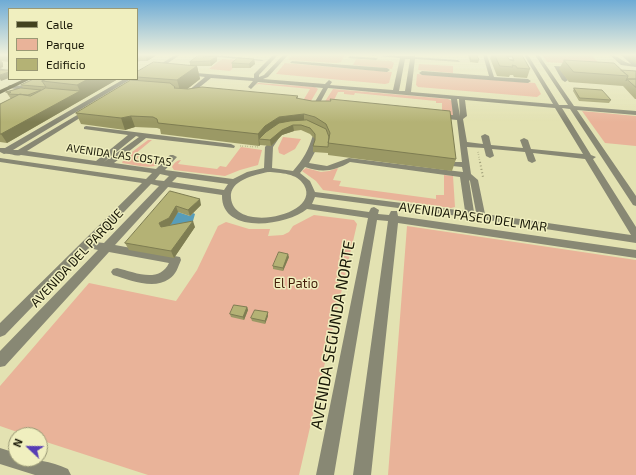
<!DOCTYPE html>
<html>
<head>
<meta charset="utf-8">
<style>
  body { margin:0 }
  #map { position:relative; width:636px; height:475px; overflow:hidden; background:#e3e2b2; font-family:"Exo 2",sans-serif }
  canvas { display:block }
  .legend { position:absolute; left:8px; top:8px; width:130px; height:72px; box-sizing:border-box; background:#f0efbf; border:1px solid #9a9975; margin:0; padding:5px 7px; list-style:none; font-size:12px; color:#191807 }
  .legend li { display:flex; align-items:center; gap:8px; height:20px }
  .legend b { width:20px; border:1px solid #9a9975 }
  .north { position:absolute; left:8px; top:427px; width:40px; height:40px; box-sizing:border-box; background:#f0efbf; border:1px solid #9a9975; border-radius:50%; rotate:292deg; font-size:11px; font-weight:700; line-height:16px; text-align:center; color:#191807 }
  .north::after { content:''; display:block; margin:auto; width:14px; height:18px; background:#573db5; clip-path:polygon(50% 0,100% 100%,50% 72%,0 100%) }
</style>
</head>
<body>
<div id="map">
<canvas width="636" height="475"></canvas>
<ul class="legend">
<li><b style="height:5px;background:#43421f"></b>Calle</li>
<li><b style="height:11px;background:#e9b399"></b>Parque</li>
<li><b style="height:11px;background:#b4b275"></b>Edificio</li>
</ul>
<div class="north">N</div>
</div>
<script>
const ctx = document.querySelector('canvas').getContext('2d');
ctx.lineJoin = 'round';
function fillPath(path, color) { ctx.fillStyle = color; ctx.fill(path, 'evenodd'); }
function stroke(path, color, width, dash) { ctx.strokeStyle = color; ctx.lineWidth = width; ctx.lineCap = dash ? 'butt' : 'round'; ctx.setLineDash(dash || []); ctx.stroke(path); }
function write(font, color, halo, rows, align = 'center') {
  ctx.font = font + ' "Exo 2",sans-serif'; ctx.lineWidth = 3; ctx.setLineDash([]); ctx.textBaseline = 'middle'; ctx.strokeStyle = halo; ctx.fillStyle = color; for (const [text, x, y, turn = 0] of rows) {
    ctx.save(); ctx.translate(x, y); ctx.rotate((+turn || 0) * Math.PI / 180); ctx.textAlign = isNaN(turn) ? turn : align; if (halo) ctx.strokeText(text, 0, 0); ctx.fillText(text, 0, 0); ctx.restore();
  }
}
fillPath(new Path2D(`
  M292 55H345L341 62 336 63 288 60Z
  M542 55H591L602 66 547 62Z
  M222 59 241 60 230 71 209 69Z
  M356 59 391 61 394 63 392 69 353 65Z
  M285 63 392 72 389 83 385 84 276 74Z
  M419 64 453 66V73L418 70Z
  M417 74 535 83 541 94 537 97 418 87 416 85Z
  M258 83 315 87 318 89 308 106 301 104 310 89 258 84 255 86Z
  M333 89 448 99 452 101 453 115H442V103H436V101L355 93 354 95 344 94V92H338L332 104 324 103Z
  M582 111 636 116V146L605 143Z
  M283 137 301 139 295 149 284 155 279 153 278 148Z
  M148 140H152L135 154 140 155 137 159 162 162 165 158 167 159C156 172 137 165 122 163L124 158Z
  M241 147 262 150 258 165 240 170 225 176 174 170 172 167C174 163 177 160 181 160L178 164 217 169 220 166 226 167Z
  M306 168 321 172 329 171 338 168 333 180 341 181 339 186 436 199V195H444V175L453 176 455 207 451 208 323 190 316 181 302 171Z
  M314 215 354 220 357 224 299 475H148L40 440V435H26L0 426V386L89 283 176 301 197 270 218 226 226 222 249 229H270L268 236 283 235 289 232 293 226Z
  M407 226 636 260V475H388Z`), '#e9b399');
fillPath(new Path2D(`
  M178 212 190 216 193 213 195 214 191 228 162 230Z`), '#589db9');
stroke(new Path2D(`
  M240 146 260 147
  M478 152 480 163`), '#a09f79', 1.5, [0.5, 2]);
stroke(new Path2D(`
  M480 162 483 177`), '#a09f79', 2, [1, 2.5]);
fillPath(new Path2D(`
  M175 55H180L156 71 151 70Z
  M196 55H217L264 60 262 61Z
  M273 55H278L259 75V77L264 75 283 55H288L268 77 263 79 325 84 329 80 332 82 330 85 393 90 400 58 367 55 410 56 415 55V57L458 60 460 62 415 59 411 92 553 104 524 55H528L559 105H568L535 55H539L574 106 636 111V115L577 110 636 196V206L633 205 570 109 562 108 591 155 596 157 593 159 636 227V243L481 219 315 197 312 204 369 212 371 208 374 207 379 210 378 214 389 215 391 211H397L398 216 636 250V258L398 223 371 475H353L388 221 377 220 334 475H316L368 218 307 209C286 226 221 235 222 195L168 187 115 245 180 257 181 260C178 267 176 275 169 279 154 290 129 280 113 275L111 272 113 269 117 268C134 272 159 284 169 263L109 252 5 366 0 367V351L98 250 89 248 5 335 0 337V323L142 183 0 162V158L146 179 152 173 21 155C15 157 11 153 4 154L0 152V148H5L124 79H131L13 150H18L89 108 91 109V111L27 151 96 161 128 135 84 129V127L86 126 231 144 235 146 234 148 146 138 114 163 156 169 170 155H173L177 157 165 170 233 179 247 172 264 168 265 147 276 134 278 133 281 135 273 147 272 168 293 171C303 160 309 149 313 135L316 133 319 135 317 148 309 163 327 166 349 158 463 172 462 167 452 166 451 164 455 162H462L457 120 438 118 435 116 438 114 453 115 451 99 328 88 315 112 312 114 309 112 323 88 258 82 251 89 248 87 253 81 211 78 196 90 203 91V93L201 94 188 91 205 77 182 74 185 72 254 78V74ZM405 59H410L405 91H399ZM457 99H459L460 116ZM465 100 555 108 583 154 531 149 528 140 524 138 520 140 523 148 491 145 489 136 485 134 481 136 483 144 467 142 463 119 467 116ZM136 136 139 137 104 162ZM467 147 484 148 486 156 490 158 494 156 492 149 525 152 528 161 532 163 536 161 533 153 585 159 631 235 485 214 478 180 471 174ZM350 162 460 177 465 211 315 192 310 181 300 173 305 167C322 173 335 171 350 162ZM268 172C281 173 297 173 304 185 322 215 234 234 231 198 229 180 255 175 268 172ZM160 174 169 176 164 181 155 180ZM177 177 228 184 224 190 172 182ZM469 180 470 181 476 212H474ZM151 184 159 186 104 243 95 242Z
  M483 55H487L494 77 528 79 531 81 528 83 422 75 419 73 422 71 489 76Z
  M489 55H511L520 57 518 58Z
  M610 55C618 55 622 62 631 64L621 55H626L636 63V67L621 65Z
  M350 56 376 58 378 59 376 60 348 58Z
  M292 61 387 68 390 70 387 72 290 63Z
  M554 66 573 67 575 68 573 69H560L568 80 565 82 562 80Z
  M0 68 6 70 7 71 0 75Z
  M10 85 25 86 28 88 25 90 8 88V86Z
  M0 448 16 453V459C35 459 50 461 68 469L71 475H35L0 464Z`), '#888874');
fillPath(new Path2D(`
  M24 79H31L0 94V90Z`), '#43421f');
fillPath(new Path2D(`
  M0 55H9V62L1 61 3 63V67L0 68Z
  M137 55H157L147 61H140Z
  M209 55V57L217 61 211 66H197L200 79 187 89 298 96V99L312 101H330V99L456 159 452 171 328 155V153L313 152V146L315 141V139L310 134 301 130 294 131 282 135 271 146 260 145 259 146 161 134 160 129 157 128 135 127 125 130 81 124 76 113 131 80V79H137V72L190 65V62Z
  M468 55H477L479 60 478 63 470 62Z
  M491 55H522L530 69 527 78 514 77 513 75H510L509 77 497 76 490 58ZM508 56H512L513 59H509Z
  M625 55H636V64Z
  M254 59 255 64 250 68H232V63Z
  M564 60 621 70 636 71V99H635L623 86 569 82 559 69Z
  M34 79H118L7 143 0 142V104L11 99 6 92 23 88 21 85Z
  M574 88 611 100 609 103 579 101 573 91Z
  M170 191 201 205 190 216 178 212 171 224 170 225 195 227 174 258 129 250 125 243Z
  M289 257 283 271 273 269V266Z
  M247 307 248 310 244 320 231 317 230 314Z
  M268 316 265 324 252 321 251 318Z`), '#9b9965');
fillPath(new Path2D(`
  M137 55H138L140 61 137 62Z
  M145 55H157L147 61Z
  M217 56V61L211 66 210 61Z
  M0 59 3 63V67L0 68Z
  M254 59 255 64 250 68 249 64Z
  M197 66 200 79 181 94 177 80Z
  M9 72V78L1 81 0 79V75Z
  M88 79H118L7 143 1 134 80 91 77 85Z
  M304 114V125H293L294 131 282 135 271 146 270 140 259 139 260 145 259 146 258 134 265 126 279 117Z
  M131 116 135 127 125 130 121 118Z
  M200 199 201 205 190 216 188 210Z
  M176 206 178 212 171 224 162 230 159 223Z
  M193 221 195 227 174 258 171 251Z
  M288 254 289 257 283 271V268Z
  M247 307 248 310 244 320 243 317Z
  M268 312V316L265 324V321Z`), '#7e7d52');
const building = new Path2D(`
  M0 55H9V57H0Z
  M199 55H206L203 57 217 56 210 61 190 62Z
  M470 55H477L479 60H471Z
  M495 55H522L530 69 517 68 516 66 512 65 513 67 500 66ZM507 56H512L514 61 510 60Z
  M238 58 254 59 249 64 232 63Z
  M564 60 614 63 628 76 574 72Z
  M154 62 197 66 177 80 137 77V72Z
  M0 70H9V72L0 75Z
  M621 70 636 71V79H627L626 81 628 76Z
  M34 79H47L42 81 46 87 21 85Z
  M46 79H88L77 85 42 81Z
  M627 79H636V87Z
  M131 80 170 83 175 87 174 88 188 89 202 87 298 96 296 98 312 101H331L330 99 450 111 456 159 328 143 330 133 326 124 315 117 304 114 279 117 265 126 258 134 158 123 157 119 153 117 131 116 121 118 76 113Z
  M21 88 41 90 28 95 8 94 11 92H6Z
  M46 88 80 91 1 134H0V104L20 94 30 96Z
  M574 88 602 90 611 100 580 98Z
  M307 120 326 129 329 137 328 147 313 146 315 140V134L310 128 301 125H293L282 130 270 140 259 139 266 132 279 123 290 121Z
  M170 191 200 199 188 210 176 206 169 218 159 223 161 227 193 221 171 251 125 243Z
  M279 252 288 254 283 268 273 266Z
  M234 305 247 307 243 317 230 314Z
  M255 310 268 312 265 321 251 318Z`);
fillPath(building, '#b4b275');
stroke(building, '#7e7d52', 1);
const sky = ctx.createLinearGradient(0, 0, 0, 122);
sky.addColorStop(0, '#6eabd5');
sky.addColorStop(0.45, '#f2f2dc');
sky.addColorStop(1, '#f2f2dc00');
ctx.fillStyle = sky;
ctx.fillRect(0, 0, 636, 122);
write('11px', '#191807', '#f0efbf', [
  ["AVENIDA LAS COSTAS",119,155,8]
]);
write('13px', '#191807', '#f0efbf', [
  ["AVENIDA PASEO DEL MAR",473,217,8],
  ["AVENIDA DEL PARQUE",77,258,-47]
]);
write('13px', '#451f0a', '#f0efbf', [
  ["El Patio",296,284]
]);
write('16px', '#191807', '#f0efbf', [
  ["AVENIDA SEGUNDA NORTE",333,335,-80]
]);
</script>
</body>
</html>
